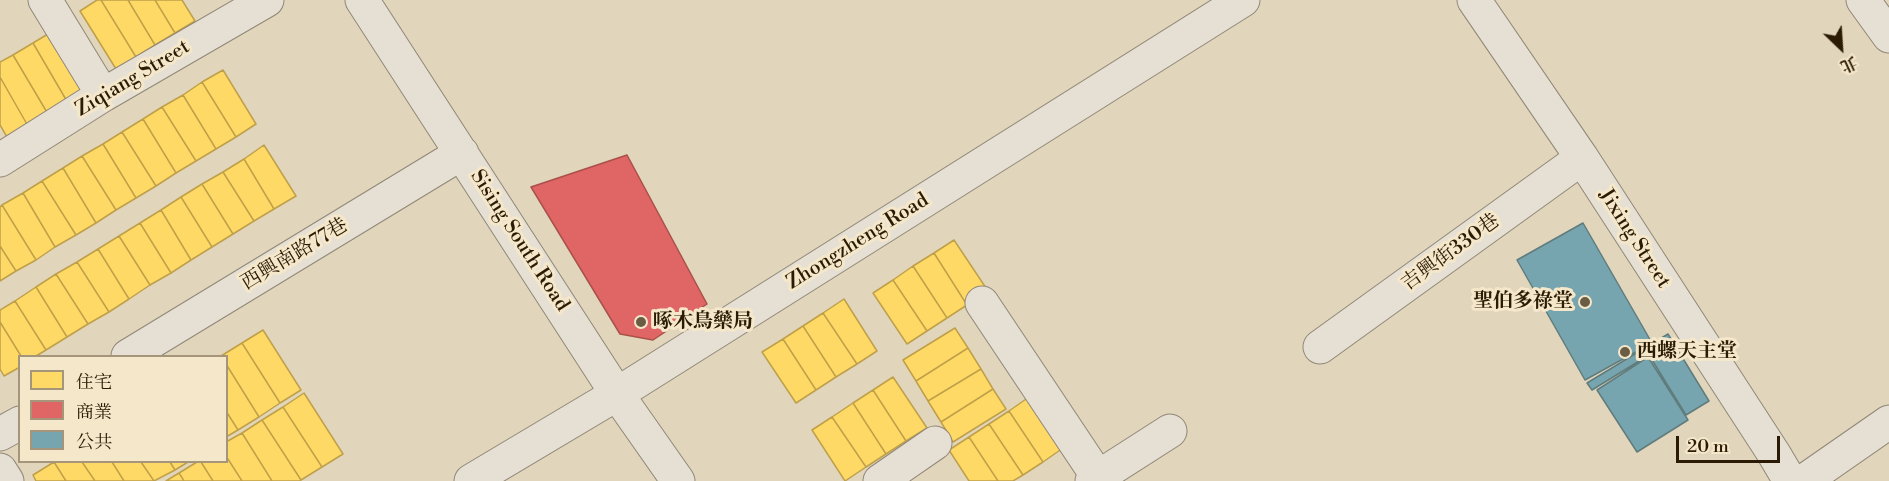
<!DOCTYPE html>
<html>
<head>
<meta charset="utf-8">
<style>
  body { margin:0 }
  #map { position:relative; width:1889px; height:481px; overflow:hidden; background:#e1d5bc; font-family:"Libre Bodoni","Noto Serif TC",serif }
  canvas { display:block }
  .legend { position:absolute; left:18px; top:355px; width:210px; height:108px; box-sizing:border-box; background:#f5e7ca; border:2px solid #a4957b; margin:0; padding:8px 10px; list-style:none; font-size:18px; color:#2b1b04 }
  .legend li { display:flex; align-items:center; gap:12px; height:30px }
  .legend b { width:30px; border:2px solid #a4957b }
  .north { position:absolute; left:1811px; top:18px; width:60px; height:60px; -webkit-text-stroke:4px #f5e7ca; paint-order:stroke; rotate:155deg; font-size:16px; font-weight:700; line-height:24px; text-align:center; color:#2b1b04 }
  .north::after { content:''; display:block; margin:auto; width:21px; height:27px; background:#2b1b04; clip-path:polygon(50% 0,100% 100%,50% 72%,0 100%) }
  .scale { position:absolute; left:1676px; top:436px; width:104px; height:27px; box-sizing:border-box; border:3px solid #2b1b04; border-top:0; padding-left:8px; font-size:18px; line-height:21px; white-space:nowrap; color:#2b1b04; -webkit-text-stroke:4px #f5e7ca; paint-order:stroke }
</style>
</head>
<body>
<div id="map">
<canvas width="1889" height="481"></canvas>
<ul class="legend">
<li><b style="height:16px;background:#ffd966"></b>住宅</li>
<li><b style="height:16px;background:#e06666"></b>商業</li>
<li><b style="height:16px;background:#76a5af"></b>公共</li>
</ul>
<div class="north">北</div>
<div class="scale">20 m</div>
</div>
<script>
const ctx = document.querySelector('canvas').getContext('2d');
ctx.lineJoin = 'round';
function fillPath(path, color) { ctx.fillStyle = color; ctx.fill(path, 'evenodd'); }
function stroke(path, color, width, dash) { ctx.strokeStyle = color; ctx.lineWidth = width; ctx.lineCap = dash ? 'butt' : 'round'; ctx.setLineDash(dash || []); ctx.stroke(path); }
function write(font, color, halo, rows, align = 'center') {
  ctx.font = font + ' "Libre Bodoni","Noto Serif TC",serif'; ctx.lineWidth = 6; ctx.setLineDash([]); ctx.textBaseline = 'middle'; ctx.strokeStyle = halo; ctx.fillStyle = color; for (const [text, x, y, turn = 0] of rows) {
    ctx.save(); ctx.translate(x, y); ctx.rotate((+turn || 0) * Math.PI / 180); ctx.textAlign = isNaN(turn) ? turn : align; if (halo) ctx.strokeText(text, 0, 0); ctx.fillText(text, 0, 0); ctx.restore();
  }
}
const homes = new Path2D(`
  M97 0H101L136 57 116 69 80 11Z
  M101 0H128L155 45 136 57Z
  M128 0H155L175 33 155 45Z
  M155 0H182L195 21 175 33Z
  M53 31 88 91 68 103 33 43Z
  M33 43 68 103 48 114 13 55Z
  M13 55 48 114 28 126 0 77V62Z
  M223 70 256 124 236 137 202 82Z
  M0 77 28 126 7 137 0 125Z
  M202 82 236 137 216 149 183 95Z
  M183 95 216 149 196 161 162 107Z
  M162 107 196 161 176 173 143 119Z
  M143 119 176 173 156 186 122 132Z
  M122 132 156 186 136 198 103 144Z
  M103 144 136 198 116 210 82 156Z
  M264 145 296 196 274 209 244 159Z
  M82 156 116 210 96 223 63 168Z
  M244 159 274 209 254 221 223 172Z
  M63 168 96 223 76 235 42 181Z
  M223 172 254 221 233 234 202 184Z
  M42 181 76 235 55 247 23 193Z
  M202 184 233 234 212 247 181 197Z
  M23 193 55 247 36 260 2 205Z
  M181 197 212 247 191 260 161 210Z
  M2 205 36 260 16 271 0 246V207Z
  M161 210 191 260 171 273 140 223Z
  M140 223 171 273 150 285 119 236Z
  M119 236 150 285 129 299 98 249Z
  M954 240 988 291 967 305 934 253Z
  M0 246 16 271 0 281Z
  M98 249 129 299 109 312 77 262Z
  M934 253 967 305 947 318 913 266Z
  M77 262 109 312 88 324 56 274Z
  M913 266 947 318 927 331 893 280Z
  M56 274 88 324 67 337 36 287Z
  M893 280 927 331 907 344 873 293Z
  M36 287 67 337 46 350 15 301Z
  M844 299 877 351 857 364 823 313Z
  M15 301 46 350 36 356H21L0 322V310Z
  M823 313 857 364 836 377 803 326Z
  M0 322 21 356H20V367L4 376 0 369Z
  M803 326 836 377 816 390 783 339Z
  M955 328 968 348 916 381 903 360Z
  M263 330 301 390 280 403 242 343Z
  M783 339 816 390 796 403 762 352Z
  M242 343 280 403 259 417 226 364V356H221Z
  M968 348 981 369 928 401 916 381Z
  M226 364 259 417 238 430 226 411Z
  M981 369 993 389 941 422 928 401Z
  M893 377 927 428 906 441 873 390Z
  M993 389 1006 409 953 442 941 422Z
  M873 390 906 441 886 454 853 403Z
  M304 393 343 454 322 467 283 407Z
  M1029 397 1063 448 1043 462 1009 411Z
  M853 403 886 454 866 467 832 417Z
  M283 407 322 467 301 480 262 420Z
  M226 411 238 430 226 437Z
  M1009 411 1043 462 1023 475 989 424Z
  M832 417 866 467 845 481 812 430Z
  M262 420 301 480 300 481H272L242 433Z
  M989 424 1023 475 1013 481H998L969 437Z
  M242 433 272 481H242L226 456V442Z
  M969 437 998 481H969L949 450Z
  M226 456 242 481H213L201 462H226Z
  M54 462H82L95 481H66Z
  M54 462 66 481H36L33 475Z
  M82 462H112L124 481H95Z
  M112 462H141L154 481H124Z
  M141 462H170L175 470 154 481Z
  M170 462H188L175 470Z
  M197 462H201L213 481H184L179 473Z
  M179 473 184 481H166Z`);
fillPath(homes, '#ffd966');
stroke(homes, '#bfa049', 1.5);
const shops = new Path2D(`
  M627 155 707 304 653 340 620 334 531 187Z`);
fillPath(shops, '#e06666');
stroke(shops, '#aa5049', 1.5);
const public = new Path2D(`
  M1583 223 1652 343 1585 380 1517 260Z
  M1668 334 1709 401 1686 415 1649 355 1592 390 1587 383Z
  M1648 357 1688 420 1637 452 1597 390Z`);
fillPath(public, '#76a5af');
stroke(public, '#607c7c', 1.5);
const minor = new Path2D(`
  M45 0 103 95
  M362 0 617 394 678 481
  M1474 0 1582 158 1774 454 1790 481
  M1863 0 1889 36
  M0 160 103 95 267 0
  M982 303 1098 477
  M1320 347 1582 158
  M128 356 462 153
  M0 434 20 423
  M0 470 7 481
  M471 481 617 394 1243 0
  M880 481 935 443
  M1092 481 1170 431
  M1804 481 1889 422`);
stroke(minor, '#908776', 35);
stroke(minor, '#e6e0d4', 33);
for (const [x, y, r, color] of [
  [1585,302,6,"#6b5c44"],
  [641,322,6,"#6b5c44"],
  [1625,352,6,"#6b5c44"]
]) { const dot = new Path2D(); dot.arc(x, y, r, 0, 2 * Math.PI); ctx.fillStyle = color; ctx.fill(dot); stroke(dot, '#f5e7ca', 2); }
write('20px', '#2b1b04', '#f5e7ca', [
  ["Ziqiang Street",133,79,-31],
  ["Jixing Street",1634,239,57],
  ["Sising South Road",519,241,57],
  ["Zhongzheng Road",858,242,-32],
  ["吉興街330巷",1451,253,-36],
  ["西興南路77巷",295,255,-31]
]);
write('bold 20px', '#2b1b04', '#f5e7ca', [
  ["聖伯多祿堂",1573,302,"right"],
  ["啄木鳥藥局",653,322],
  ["西螺天主堂",1637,352]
], 'left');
</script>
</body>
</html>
